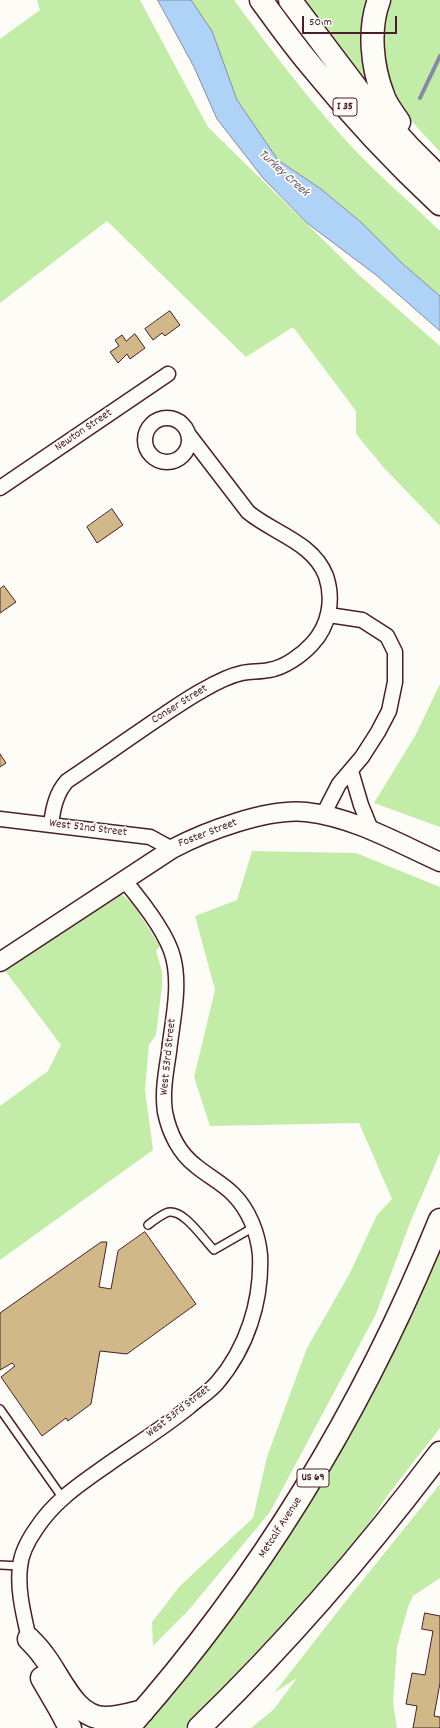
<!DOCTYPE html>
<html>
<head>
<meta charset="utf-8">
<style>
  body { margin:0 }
  #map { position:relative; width:440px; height:1728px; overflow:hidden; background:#fdfcf7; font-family:Dekko,sans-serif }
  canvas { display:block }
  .scale { position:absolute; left:302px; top:16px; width:95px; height:18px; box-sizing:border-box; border:2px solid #4a1f2b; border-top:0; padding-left:5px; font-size:12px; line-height:14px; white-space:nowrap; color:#4a1f2b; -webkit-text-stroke:3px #fdfcf7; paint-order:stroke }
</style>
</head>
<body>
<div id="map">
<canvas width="440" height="1728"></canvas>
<div class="scale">50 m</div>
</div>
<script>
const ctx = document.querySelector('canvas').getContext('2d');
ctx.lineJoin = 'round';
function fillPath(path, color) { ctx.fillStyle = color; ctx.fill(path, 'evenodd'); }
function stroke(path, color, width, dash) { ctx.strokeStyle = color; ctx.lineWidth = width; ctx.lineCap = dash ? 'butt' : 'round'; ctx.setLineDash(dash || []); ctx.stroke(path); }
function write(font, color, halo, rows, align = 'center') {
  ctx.font = font + ' Dekko,sans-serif'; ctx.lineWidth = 3.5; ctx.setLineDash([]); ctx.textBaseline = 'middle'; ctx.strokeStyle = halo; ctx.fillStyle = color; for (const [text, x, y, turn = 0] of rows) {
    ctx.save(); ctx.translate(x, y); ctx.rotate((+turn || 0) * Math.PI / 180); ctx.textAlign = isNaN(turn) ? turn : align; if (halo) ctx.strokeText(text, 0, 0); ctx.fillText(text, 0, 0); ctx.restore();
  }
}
fillPath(new Path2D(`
  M37 0H140L208 127 359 275 440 346V526L384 468 356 434V411L293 327 246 357 107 221 0 303V39L40 10Z
  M191 0H234C271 50 308 99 350 145 378 175 410 202 440 231V296L403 264 362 223 321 189 278 160 237 100 212 32Z
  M299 0H371L378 103Z
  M391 0H440V152C426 136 409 121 399 102 383 74 380 30 391 0Z
  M440 684V827L374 803 415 736Z
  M252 851 356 853 440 887V1153L410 1223 376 1314 270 1512 187 1612 153 1646 152 1622 180 1586 253 1518 267 1457 307 1348 350 1273 377 1215 392 1199 359 1123 210 1126 194 1077 215 990 195 916 237 900Z
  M120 893 133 904 160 946 156 951 162 971V986L156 1035 149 1045 145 1090 153 1150 0 1260V1106L48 1071 61 1045 3 968Z
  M440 1245V1428L387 1496 347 1557 274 1639 185 1728H138L186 1672Z
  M440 1484V1578L413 1596 408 1607 397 1647 393 1702 397 1728H251L274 1709 297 1678 274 1693 342 1606Z`), '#c3eca8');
const water = new Path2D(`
  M158 0H191L212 31 237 100 278 160 321 189 362 223 403 264 440 296V331L376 275 307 223 263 178 217 119 194 67Z`);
fillPath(water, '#afd2f7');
stroke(water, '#878aa5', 1);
stroke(new Path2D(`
  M420 98 440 56`), '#878aa5', 4);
const building = new Path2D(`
  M170 311 180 325 165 336 162 333 153 340 145 329Z
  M135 334 145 348 130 359 127 354 118 363 110 352 119 346 115 340 122 335 126 341Z
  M112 509 123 525 97 543 87 527Z
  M4 586 16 602 0 613V589Z
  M0 754 6 763 0 767Z
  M145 1232 196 1304 127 1354 100 1351 91 1404 68 1421 66 1418 42 1436 1 1377 15 1366 12 1363 0 1370V1313L101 1242H107L99 1287 111 1289 118 1251Z
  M425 1613 440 1616V1683L434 1716 440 1717V1728H413L417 1706 406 1704 412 1673 425 1675 433 1631 422 1629Z`);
fillPath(building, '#d0b888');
stroke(building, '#4a1f2b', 1);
const service = new Path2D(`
  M148 1225C153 1221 160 1216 166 1213 182 1206 203 1239 214 1250L254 1227
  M0 1409 62 1497
  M0 1565 20 1566`);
const minor = new Path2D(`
  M145 440a22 22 0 1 1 44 0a22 22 0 1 1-44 0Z
  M0 488 168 374
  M351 771 361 805 372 832
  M323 815 339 784 362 757 378 732 389 711 395 682V652L387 636 362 620 329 615
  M0 819 150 837 172 849
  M51 824C53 809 56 793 67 781 100 759 132 736 165 714 177 706 190 697 203 690 215 683 228 676 242 673 251 671 260 672 269 670 284 668 302 655 312 644 329 626 334 600 326 576 313 542 273 533 248 512L189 435
  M29 1639C24 1616 17 1590 20 1567 21 1554 29 1539 36 1529 54 1501 80 1484 107 1465 134 1446 163 1428 189 1407 198 1399 209 1392 217 1383 247 1348 262 1301 260 1255 258 1233 249 1210 233 1194 222 1183 208 1176 196 1166 179 1153 169 1132 165 1112 162 1092 166 1072 169 1052 172 1022 181 987 173 957 167 933 140 899 124 880`);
const tertiary = new Path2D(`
  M0 962 172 849C206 831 268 808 306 812 353 817 398 843 440 862`);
const trunk = new Path2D(`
  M29 1639C34 1644 39 1649 43 1655 60 1676 74 1719 106 1718 118 1718 131 1714 143 1711
  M42 1678 60 1709 70 1728
  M128 1728C263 1576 364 1408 440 1220
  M199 1728C287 1643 366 1551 440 1453`);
const motorway = new Path2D(`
  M261 0C278 23 294 46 313 68 352 116 395 162 440 204
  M290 0 364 98 409 147 440 178
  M379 0C368 29 372 67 383 95 386 105 394 114 399 122`);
stroke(service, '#4a1f2b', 10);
stroke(minor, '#4a1f2b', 17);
stroke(tertiary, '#4a1f2b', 21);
stroke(trunk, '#4a1f2b', 25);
stroke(motorway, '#4a1f2b', 25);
stroke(service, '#fdfcf7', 7);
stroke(minor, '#fdfcf7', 14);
stroke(tertiary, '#fdfcf7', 18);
stroke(trunk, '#fdfcf7', 22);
stroke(motorway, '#fdfcf7', 22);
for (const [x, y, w] of [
  [345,107,24],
  [313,1478,32]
]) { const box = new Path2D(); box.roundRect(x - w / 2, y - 9, w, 18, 3); ctx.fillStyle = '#fdfcf7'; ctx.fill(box); stroke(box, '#4a1f2b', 1); }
write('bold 11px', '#4a1f2b', null, [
  ["I 35",345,107],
  ["US 69",313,1478]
]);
write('12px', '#4a1f2b', '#fdfcf7', [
  ["Newton Street",84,431,-34],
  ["Conser Street",180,705,-32],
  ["West 52nd Street",88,829,7],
  ["Foster Street",208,834,-21],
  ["West 53rd Street",169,1057,-84],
  ["West 53rd Street",179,1412,-38],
  ["Metcalf Avenue",281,1528,-57]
]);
write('italic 13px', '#685568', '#fdfcf7', [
  ["Turkey Creek",283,174,42]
]);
</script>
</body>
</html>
